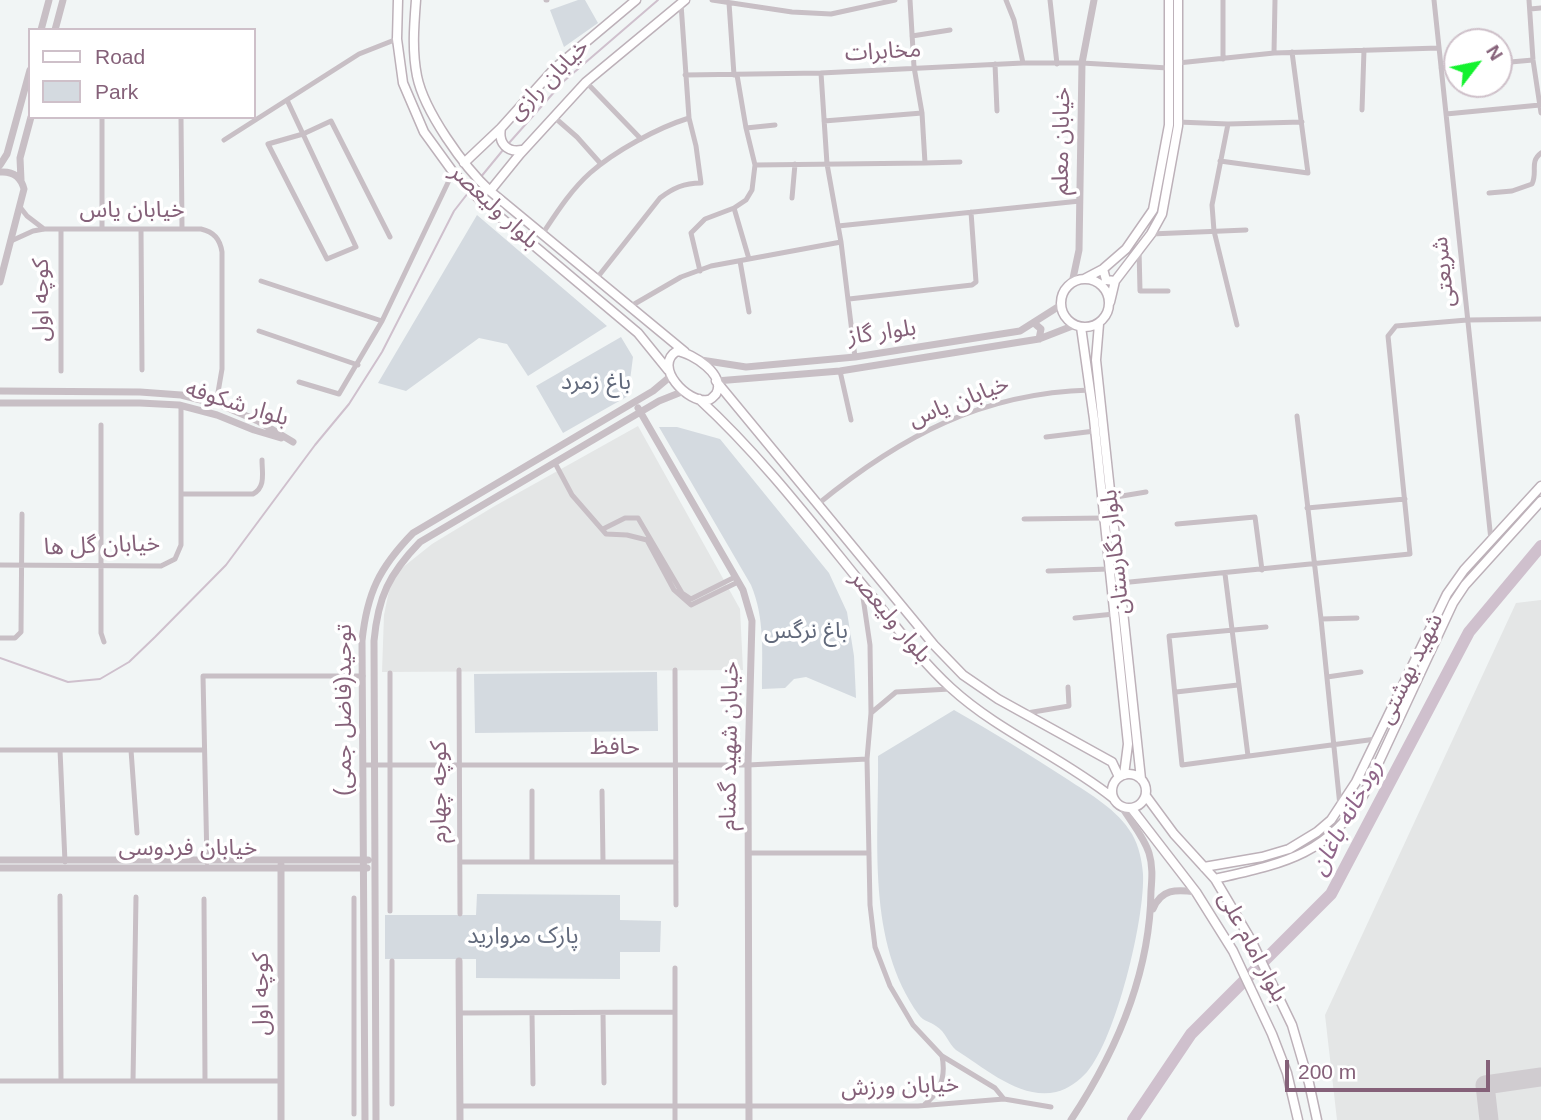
<!DOCTYPE html>
<html>
<head>
<meta charset="utf-8">
<style>
  body { margin:0 }
  #map { position:relative; width:1541px; height:1120px; overflow:hidden; background:#f1f5f5; font-family:Arial,sans-serif }
  canvas { display:block }
  .legend { position:absolute; left:28px; top:28px; width:228px; height:91px; box-sizing:border-box; background:#fff; border:2px solid #cec0c9; margin:0; padding:9px 12px; list-style:none; font-size:21px; color:#856179 }
  .legend li { display:flex; align-items:center; gap:14px; height:35px }
  .legend b { width:35px; border:2px solid #cec0c9 }
  .north { position:absolute; left:1443px; top:28px; width:70px; height:70px; box-sizing:border-box; background:#fff; border:2px solid #cec0c9; border-radius:50%; rotate:58deg; font-size:19px; font-weight:700; line-height:28px; text-align:center; color:#856179 }
  .north::after { content:''; display:block; margin:auto; width:24px; height:32px; background:#14f22e; clip-path:polygon(50% 0,100% 100%,50% 72%,0 100%) }
  .scale { position:absolute; left:1285px; top:1060px; width:205px; height:32px; box-sizing:border-box; border:4px solid #856179; border-top:0; padding-left:9px; font-size:21px; line-height:24px; white-space:nowrap; color:#856179; -webkit-text-stroke:5px #fff; paint-order:stroke }
</style>
</head>
<body>
<div id="map">
<canvas width="1541" height="1120"></canvas>
<ul class="legend">
<li><b style="height:9px;background:#fff"></b>Road</li>
<li><b style="height:19px;background:#d4dae0"></b>Park</li>
</ul>
<div class="north">N</div>
<div class="scale">200 m</div>
</div>
<script>
const ctx = document.querySelector('canvas').getContext('2d');
ctx.lineJoin = 'round';
function fillPath(path, color) { ctx.fillStyle = color; ctx.fill(path, 'evenodd'); }
function stroke(path, color, width, dash) { ctx.strokeStyle = color; ctx.lineWidth = width; ctx.lineCap = dash ? 'butt' : 'round'; ctx.setLineDash(dash || []); ctx.stroke(path); }
function write(font, color, halo, rows, align = 'center') {
  ctx.font = font + ' Arial,"Noto Sans Arabic",sans-serif'; ctx.lineWidth = 7; ctx.setLineDash([]); ctx.textBaseline = 'middle'; ctx.strokeStyle = halo; ctx.fillStyle = color; for (const [text, x, y, turn = 0] of rows) {
    ctx.save(); ctx.translate(x, y); ctx.rotate((+turn || 0) * Math.PI / 180); ctx.textAlign = isNaN(turn) ? turn : align; if (halo) ctx.strokeText(text, 0, 0); ctx.fillText(text, 0, 0); ctx.restore();
  }
}
fillPath(new Path2D(`
  M638 426 740 609 743 670 382 672 384 615 392 576 432 544 493 507Z
  M1541 600V1120H1337L1325 1015 1516 603Z`), '#e4e6e6');
fillPath(new Path2D(`
  M578 0H585L598 23 564 47 550 10Z
  M477 215 607 326 528 376 507 344 479 338 406 391 378 383Z
  M621 337 633 357 628 396 563 433 536 386Z
  M659 427H677L720 439 829 573 847 612 854 656 856 698 806 677 794 679 785 688 762 689C762 653 765 618 751 585Z
  M657 672 658 731 475 733 474 674Z
  M954 710C993 732 1030 755 1067 779 1091 795 1117 809 1132 834 1139 846 1142 861 1143 874 1145 919 1116 1038 1087 1072 1079 1081 1068 1089 1056 1092 1020 1100 985 1068 956 1050 948 1043 946 1032 936 1026 930 1021 924 1022 919 1015 866 941 879 842 878 756Z
  M477 894 620 895V920L661 921 660 952H620V979L476 978V959H385V915H476Z`), '#d4dae0');
stroke(new Path2D(`
  M509 143 564 81 658 0
  M480 178 503 150
  M0 658 68 682 100 679 129 662 155 637 226 565 315 445 349 404 382 352 454 211 468 193`), '#cfc0cd', 2);
stroke(new Path2D(`
  M1133 1120 1191 1034 1331 894 1469 632 1541 546`), '#cfc0cd', 12);
stroke(new Path2D(`
  M1489 1120 1485 1085 1541 1077`), '#d0ccd0', 19);
const secondary = new Path2D(`
  M398 0 397 39 403 83 424 132 453 172 481 201 638 333 668 370
  M416 0C414 26 412 51 417 76 424 111 464 167 490 191L685 352
  M501 128C498 143 507 153 522 150
  M464 163 501 128 555 68 636 0
  M490 191 520 154 586 82 685 0
  M1103 269 1106 280 1115 281
  M1061 303a24 24 0 1 1 48 0a24 24 0 1 1-48 0Z
  M1084 279 1103 269 1126 249 1153 210 1169 125V0
  M1110 302 1115 281 1151 234 1162 214 1178 126V0
  M1099 324 1096 360 1141 779
  M1081 327 1094 419 1128 744 1124 775
  M677 351C692 353 727 375 716 394 714 396 711 400 708 400 688 404 652 366 677 351Z
  M716 381 934 645 963 675 998 699 1112 762 1119 777
  M699 399C759 454 810 520 861 583 890 618 916 656 951 688 999 732 1062 757 1113 798
  M1112 791a17 17 0 1 1 34 0a17 17 0 1 1-34 0Z
  M1146 796 1174 834 1215 879 1251 940 1292 1025 1309 1083 1317 1120
  M1132 809 1196 892 1233 951 1272 1034 1287 1073 1298 1120
  M1204 867 1262 857 1289 849 1317 832 1331 820 1356 782 1447 594 1464 570 1541 486
  M1215 879C1280 864 1328 856 1364 794L1453 603 1465 585 1541 501`);
stroke(secondary, '#bdb1b9', 11);
stroke(new Path2D(`
  M546 0H547
  M712 0 792 12 831 14 895 0
  M1006 0 1014 20 1023 63
  M1050 0 1057 64
  M1223 0V59
  M1434 0 1491 540
  M1529 0 1533 60 1541 113
  M729 3 734 75
  M1530 9 1541 8
  M912 36 950 30
  M1274 53 1275 0
  M1178 63 1274 53 1439 48
  M1499 63 1533 60
  M995 64 997 111
  M1441 68 1457 66
  M821 73 827 164 841 242 855 357
  M685 75 821 73 1023 63H1082L1168 68
  M737 75 746 128 755 165 752 190 746 200 734 208 749 259
  M586 82 641 139
  M287 100 356 247 327 259 268 144 303 134 331 121 390 237
  M1362 110 1364 50
  M1446 114 1540 105
  M181 117 182 229
  M554 117 577 137 601 164
  M824 121 922 113
  M1178 122 1228 124 1302 122
  M1228 124 1212 205 1214 231 1237 325
  M746 128 775 125
  M224 140 359 54 397 39
  M1220 161 1308 173 1292 52
  M925 163 960 162
  M755 165 925 163 922 113 914 67 910 0
  M1489 193 1512 191 1532 184C1538 172 1529 162 1541 153
  M792 198 795 164
  M20 207 27 216 44 229
  M838 226 1080 201
  M61 229V371
  M102 229V117
  M141 229 142 370
  M543 233C557 212 571 190 590 173 615 151 657 128 689 118
  M1151 234 1246 230
  M11 241 33 231 44 229H201C214 232 220 239 222 252V369L216 404
  M1139 249 1140 291H1168
  M740 261 749 312
  M700 271 691 233 705 219 734 208
  M597 278 660 198C673 188 684 183 701 183L696 146 689 118 681 4
  M261 281 382 321
  M849 299 972 285 976 282 971 212
  M631 306 681 277 711 266 841 242
  M259 331 358 365
  M840 371 851 420
  M299 382 339 394 382 321 453 172
  M1297 416 1321 619 1340 806
  M101 425V633L104 642
  M1046 437 1095 431
  M555 463 572 495 606 534 627 535 647 540 674 590 691 605 738 582
  M181 494H253C266 487 262 473 262 460
  M1110 498 1146 492
  M818 504C901 436 982 393 1090 390
  M1307 508 1405 499
  M1024 519 1104 518
  M1177 524 1255 517 1262 570
  M603 529 625 518H638L682 593 691 599 735 577
  M0 565 161 566 175 559 181 545V406
  M1048 571 1109 569
  M1225 574 1248 756
  M1120 583 1410 554 1388 336 1396 326 1467 320 1541 319
  M861 584 870 645 871 713 867 759 870 905 875 947 890 986 913 1025 942 1056 995 1088 1004 1099
  M1075 618 1114 614
  M1321 619 1357 618
  M1266 627 1169 636 1182 765 1376 739
  M0 638H15L21 632 22 514
  M459 670 460 914
  M675 670 676 905
  M390 673V911
  M1327 677 1361 672
  M1176 692 1238 685
  M871 713 896 692 950 689
  M1027 713 1069 706 1068 687
  M0 750H204
  M60 750 65 862
  M131 750 137 833
  M363 765H748L867 759
  M532 791V862
  M602 791 603 862
  M748 853H869
  M460 862H676
  M207 863 203 676H363
  M60 896 61 1081
  M204 899 205 1081
  M392 961V1104
  M675 968V1120
  M459 1013 675 1012
  M532 1013 533 1084
  M603 1013 604 1083
  M0 1081H281
  M133 1081 136 897
  M925 1104C941 1092 946 1076 942 1056
  M460 1106H918L1004 1099 1051 1107
  M354 1114V898`), '#c8bfc5', 5);
stroke(new Path2D(`
  M41 30 49 0
  M55 30 63 0
  M0 165 7 154 30 70
  M0 172C13 171 21 177 24 189L0 282
  M21 180 20 158 31 117
  M1072 283 1079 250 1082 63 1094 0
  M1034 323 1041 329 1039 339
  M701 360 746 367 855 357 1020 331 1061 305
  M716 381 840 371 1039 339 1075 325
  M0 391 140 392 181 395 221 405 258 421 293 442
  M0 403H140L179 405 217 415 254 430 281 438
  M638 408 743 590 752 621 748 765 749 1120
  M0 860H368
  M281 865V1120
  M0 868H367
  M1153 909C1161 889 1176 889 1196 892
  M459 961 460 1120
  M365 1120 362 641C367 593 379 568 413 533L653 391 671 376
  M376 1120 374 641C378 597 389 574 420 542L659 401 684 391
  M1071 1120C1116 1052 1150 973 1151 891 1152 878 1153 866 1149 853 1144 837 1131 822 1122 807`), '#c8bfc5', 7);
stroke(secondary, '#fff', 8);
write('23px', '#856179', '#fff', [
  ["مخابرات",883,52,-3],
  ["خیابان رازی",549,80,-45],
  ["خیابان معلم",1062,141,-89],
  ["بلوار ولیعصر",494,207,43],
  ["خیابان یاس",132,211],
  ["شریعتی",1444,272,-96],
  ["کوچه اول",42,300,-90],
  ["بلوار گاز",882,333,-8],
  ["خیابان یاس",959,402,-21],
  ["بلوار شکوفه",237,404,17],
  ["خیابان گل ها",102,546,-2],
  ["بلوار نگارستان",1116,552,-96],
  ["بلوار ولیعصر",890,617,50],
  ["شهید بهشتی",1411,669,-64],
  ["توحید(فاضل جمی)",345,710,-90],
  ["خیابان شهید گمنام",730,746,-89],
  ["حافظ",615,748],
  ["کوچه چهارم",440,792,-90],
  ["خیابان فردوسی",188,849],
  ["بلوار امام علی",1252,947,62],
  ["کوچه اول",262,994,-90],
  ["خیابان ورزش",900,1087,-2]
]);
write('23px', '#61697b', '#fff', [
  ["باغ زمرد",596,383],
  ["باغ نرگس",806,632],
  ["پارک مروارید",523,937]
]);
write('italic 24px', '#90668a', '#fff', [
  ["رودخانه باغان",1347,818,-62]
]);
</script>
</body>
</html>
